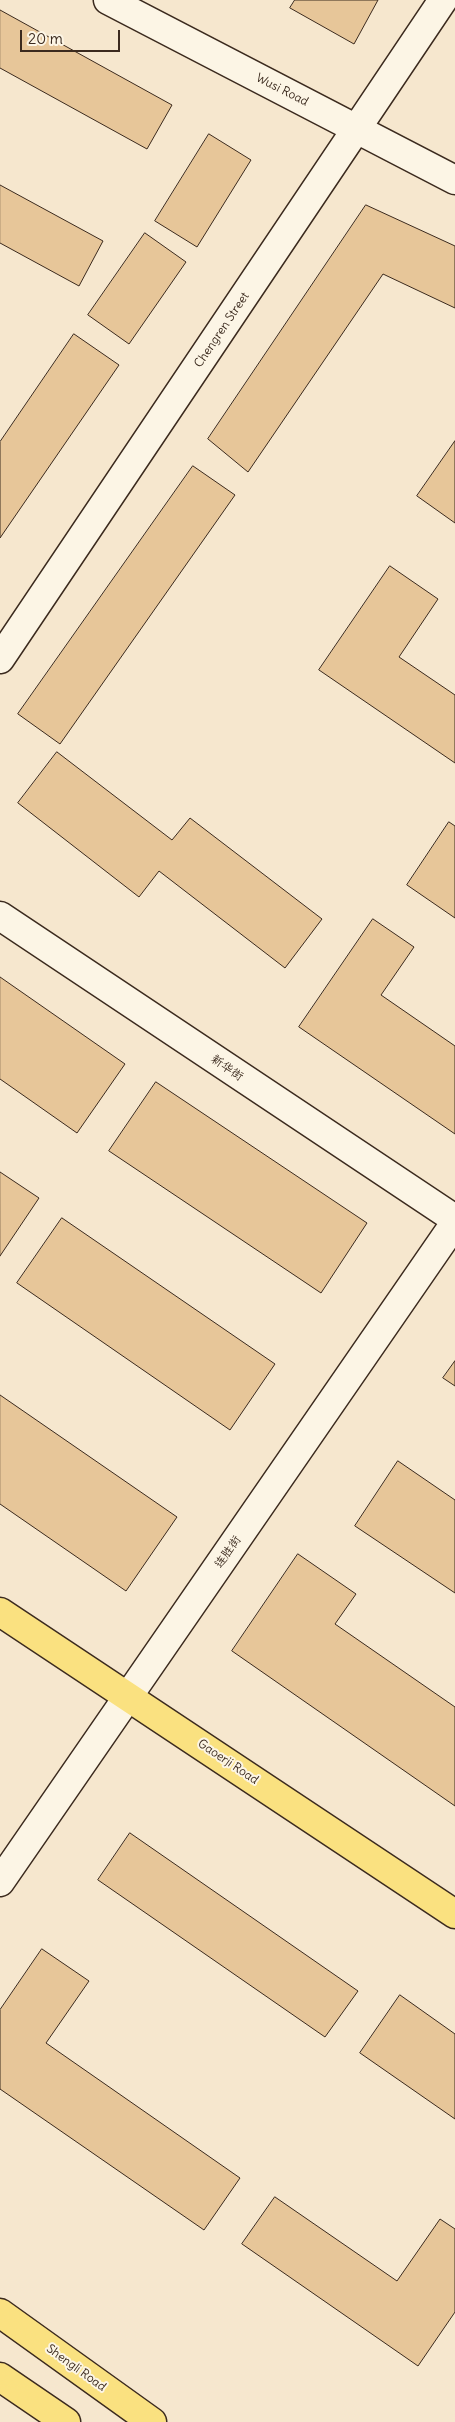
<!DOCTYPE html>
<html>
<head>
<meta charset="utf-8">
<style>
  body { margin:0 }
  #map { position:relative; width:455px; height:2422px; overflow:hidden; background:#f6e7ce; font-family:Delius,sans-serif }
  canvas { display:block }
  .scale { position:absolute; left:20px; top:30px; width:100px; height:22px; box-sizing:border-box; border:2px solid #3b2a1e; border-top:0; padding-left:6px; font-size:15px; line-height:18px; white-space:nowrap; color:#3b2a1e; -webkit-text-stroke:4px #fcf5e5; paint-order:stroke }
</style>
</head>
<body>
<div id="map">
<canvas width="455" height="2422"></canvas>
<div class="scale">20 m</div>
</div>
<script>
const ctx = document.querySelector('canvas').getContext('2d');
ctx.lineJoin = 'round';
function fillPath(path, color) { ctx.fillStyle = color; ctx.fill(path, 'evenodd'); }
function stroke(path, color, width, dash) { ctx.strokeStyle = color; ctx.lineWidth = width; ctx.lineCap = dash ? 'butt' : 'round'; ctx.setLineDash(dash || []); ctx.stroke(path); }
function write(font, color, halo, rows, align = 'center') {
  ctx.font = font + ' Delius,"LXGW WenKai TC",sans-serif'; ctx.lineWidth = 4; ctx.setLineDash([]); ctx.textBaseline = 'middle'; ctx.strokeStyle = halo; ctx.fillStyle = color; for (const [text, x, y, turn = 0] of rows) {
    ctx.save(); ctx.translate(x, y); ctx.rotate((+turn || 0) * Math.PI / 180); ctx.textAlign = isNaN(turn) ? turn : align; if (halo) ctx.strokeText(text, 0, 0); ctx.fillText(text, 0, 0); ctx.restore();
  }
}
const building = new Path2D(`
  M295 0H378L354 44 290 8Z
  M0 10 172 105 147 149 0 68Z
  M209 134 251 160 197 247 155 221Z
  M0 185 103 241 79 286 0 243Z
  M366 205 455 246V308L383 274 248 472 208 439Z
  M145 233 186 262 129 344 88 315Z
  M74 334 119 365 0 538V442Z
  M455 441V523L417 496Z
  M193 466 235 495 60 744 18 714Z
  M390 566 438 599 399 657 455 695V763L319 670Z
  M57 752 172 840 190 818 322 919 285 968 159 871 139 897 18 803Z
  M449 822 455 826V918L407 885Z
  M373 919 414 947 381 995 455 1046V1134L299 1027Z
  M0 977 125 1064 77 1133 0 1079Z
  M156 1082 367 1223 321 1293 109 1151Z
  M0 1172 39 1198 0 1256Z
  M62 1218 275 1364 230 1430 17 1283Z
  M455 1361V1386L443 1378Z
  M0 1395 177 1517 126 1591 0 1504Z
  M398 1461 455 1500V1593L355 1526Z
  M298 1554 356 1594 335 1624 455 1707V1806L232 1651Z
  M130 1833 358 1991 325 2037 98 1880Z
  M42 1949 89 1981 46 2043 240 2178 204 2230 0 2089V2010Z
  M400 1995 455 2034V2119L360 2053Z
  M275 2197 397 2281 440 2219 455 2229V2312L418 2366 242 2244Z`);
fillPath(building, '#e7c699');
stroke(building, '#3b2a1e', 1);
const street = new Path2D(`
  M0 916 455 1219
  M0 1882 455 1223`);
const secondary = new Path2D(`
  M108 0 455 180
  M0 659 443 0`);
const primary = new Path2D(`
  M0 1612 455 1914
  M0 2313 152 2422
  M0 2377 66 2422`);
stroke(street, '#3b2a1e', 31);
stroke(secondary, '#3b2a1e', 31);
stroke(primary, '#3b2a1e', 31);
stroke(street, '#fcf5e5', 28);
stroke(secondary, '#fcf5e5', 28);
stroke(primary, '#fae180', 28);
write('12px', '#3b2a1e', '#fcf5e5', [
  ["Wusi Road",282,90,27],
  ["Chengren Street",222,330,-56],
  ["新华街",227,1068,34],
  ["连胜街",228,1552,-55],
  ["Gaoerji Road",228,1762,34],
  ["Shengli Road",76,2368,36]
]);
</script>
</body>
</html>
